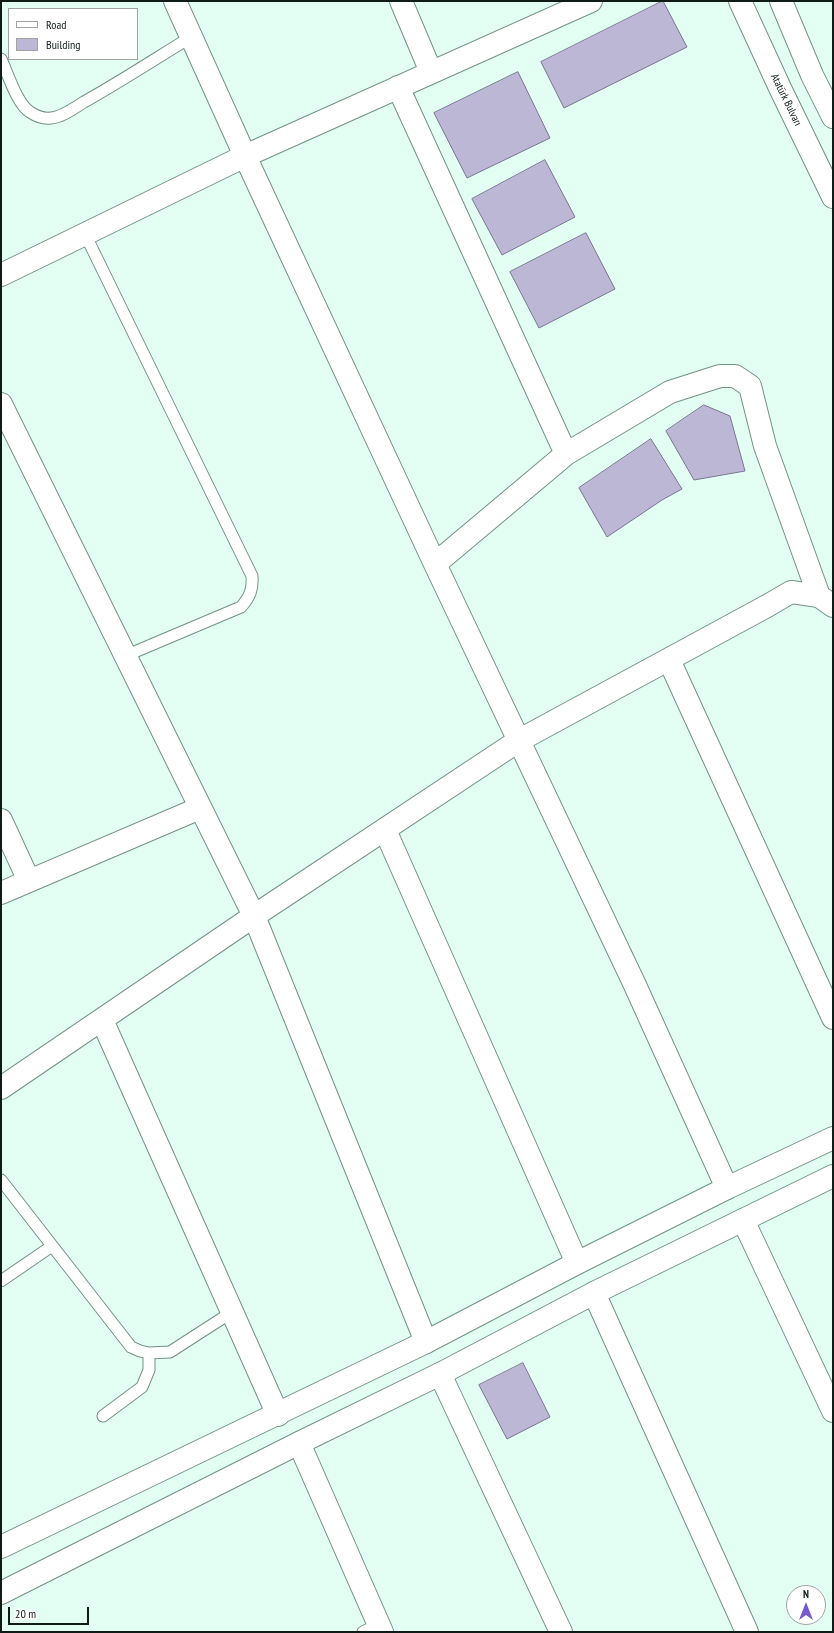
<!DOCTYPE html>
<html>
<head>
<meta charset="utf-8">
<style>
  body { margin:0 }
  #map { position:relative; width:834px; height:1633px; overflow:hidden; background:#e3fff3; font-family:"PT Sans Narrow",sans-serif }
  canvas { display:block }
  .frame { position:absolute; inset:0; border:2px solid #0f1b16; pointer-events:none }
  .legend { position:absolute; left:8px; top:8px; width:130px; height:52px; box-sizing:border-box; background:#fff; border:1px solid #9fa4a2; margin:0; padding:5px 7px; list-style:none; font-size:12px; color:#0f1b16 }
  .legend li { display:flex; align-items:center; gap:8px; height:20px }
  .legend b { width:20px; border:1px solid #9fa4a2 }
  .north { position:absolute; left:786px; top:1585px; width:40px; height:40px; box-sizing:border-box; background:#fff; border:1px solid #9fa4a2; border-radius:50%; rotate:0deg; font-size:11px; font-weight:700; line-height:16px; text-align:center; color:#0f1b16 }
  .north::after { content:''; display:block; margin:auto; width:14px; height:18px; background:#7759d4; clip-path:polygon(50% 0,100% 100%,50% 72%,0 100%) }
  .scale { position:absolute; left:8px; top:1607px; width:81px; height:18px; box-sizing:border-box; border:2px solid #0f1b16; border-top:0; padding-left:5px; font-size:12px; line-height:14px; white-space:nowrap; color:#0f1b16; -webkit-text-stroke:3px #fff; paint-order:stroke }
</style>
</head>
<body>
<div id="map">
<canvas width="834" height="1633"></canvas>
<div class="frame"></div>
<ul class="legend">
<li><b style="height:5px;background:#fff"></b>Road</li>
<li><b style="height:11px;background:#bbb7d4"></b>Building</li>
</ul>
<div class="north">N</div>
<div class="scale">20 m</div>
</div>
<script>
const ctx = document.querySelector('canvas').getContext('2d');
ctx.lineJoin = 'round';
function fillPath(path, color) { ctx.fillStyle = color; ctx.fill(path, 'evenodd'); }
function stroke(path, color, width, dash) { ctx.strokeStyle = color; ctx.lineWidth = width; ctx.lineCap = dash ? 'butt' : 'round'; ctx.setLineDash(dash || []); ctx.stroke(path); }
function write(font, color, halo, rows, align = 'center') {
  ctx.font = font + ' "PT Sans Narrow",sans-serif'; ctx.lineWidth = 4; ctx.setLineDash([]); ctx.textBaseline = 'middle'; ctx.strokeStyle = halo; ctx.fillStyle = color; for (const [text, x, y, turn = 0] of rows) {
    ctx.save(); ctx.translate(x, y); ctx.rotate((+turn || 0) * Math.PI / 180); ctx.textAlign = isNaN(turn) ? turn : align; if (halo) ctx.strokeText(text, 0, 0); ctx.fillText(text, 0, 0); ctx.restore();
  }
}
const building = new Path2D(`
  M663 1 687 47 564 108 541 62Z
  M518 72 550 138 467 178 434 113Z
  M545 160 575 217 502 255 472 199Z
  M586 233 615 289 539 328 510 272Z
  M704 405 730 416 745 471 694 480 666 431Z
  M651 439 682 489 662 500 607 537 579 488Z
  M523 1363 550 1417 507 1439 479 1385Z`);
fillPath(building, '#bbb7d4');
stroke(building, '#787590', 1);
const service = new Path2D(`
  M1 59C8 74 17 104 30 112 36 116 44 119 51 118 63 117 74 108 84 102 120 82 155 59 191 37
  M85 234 252 576C253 589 250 597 241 607L125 656
  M1 1180 131 1347 140 1351 149 1353 170 1352 232 1312
  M1 1281 52 1246
  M103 1416 142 1387 149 1370V1353
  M363 1632 379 1624`);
const minor = new Path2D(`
  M175 1 245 156 435 564 634 983 727 1188
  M401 1 431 72
  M398 87 566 454
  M1 275 245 156 591 1
  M1 404 254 916 426 1342
  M435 564 566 454 670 392 720 376H735L750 386 765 446 819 596
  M669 660 833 1018
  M1 820 29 881
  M385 830 577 1263
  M1 893 200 808
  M102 1020 278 1415
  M1 1088 254 916 518 741 767 606 791 592 819 596 833 606
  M743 1220 833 1411
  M594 1293 747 1632
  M440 1374 561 1632
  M299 1443 382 1632`);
const secondary = new Path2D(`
  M740 1 780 88 833 197
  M781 1 812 75 833 117
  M1 1547 426 1342 577 1263 727 1188 833 1138
  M1 1593 299 1443 440 1374 594 1293 833 1176`);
stroke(service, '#729285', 13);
stroke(minor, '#729285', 24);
stroke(secondary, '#729285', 24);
stroke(service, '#fff', 11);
stroke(minor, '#fff', 22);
stroke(secondary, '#fff', 22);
write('11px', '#0f1b16', '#fff', [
  ["Atatürk Bulvarı",786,100,64]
]);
</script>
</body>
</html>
